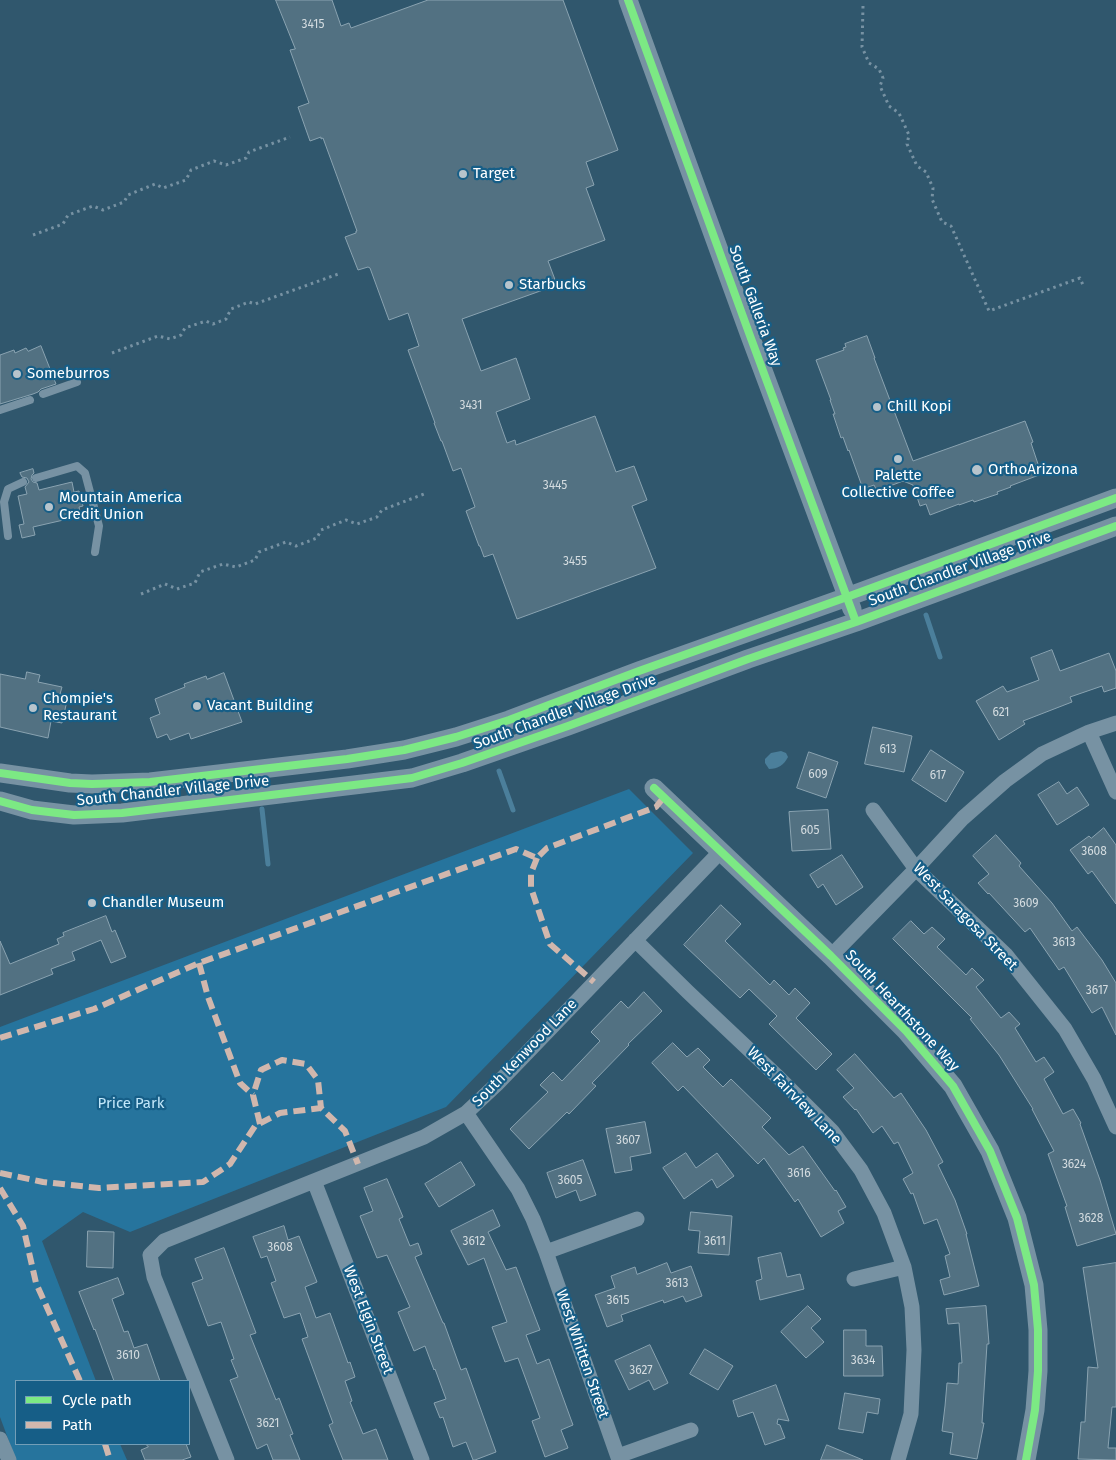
<!DOCTYPE html>
<html>
<head>
<meta charset="utf-8">
<style>
  body { margin:0 }
  #map { position:relative; width:1116px; height:1460px; overflow:hidden; background:#30576d; font-family:"Fira Sans",sans-serif }
  canvas { display:block }
  .legend { position:absolute; left:15px; top:1380px; width:175px; height:65px; box-sizing:border-box; background:#165e87; border:1px solid #739eb7; margin:0; padding:6px 9px; list-style:none; font-size:15px; color:#fff }
  .legend li { display:flex; align-items:center; gap:10px; height:25px }
  .legend b { width:25px; border:1px solid #739eb7 }
</style>
</head>
<body>
<div id="map">
<canvas width="1116" height="1460"></canvas>
<ul class="legend">
<li><b style="height:6px;background:#7ce984"></b>Cycle path</li>
<li><b style="height:6px;background:#d1b7ad"></b>Path</li>
</ul>
</div>
<script>
const ctx = document.querySelector('canvas').getContext('2d');
ctx.lineJoin = 'round';
function fillPath(path, color) { ctx.fillStyle = color; ctx.fill(path, 'evenodd'); }
function stroke(path, color, width, dash) { ctx.strokeStyle = color; ctx.lineWidth = width; ctx.lineCap = dash ? 'butt' : 'round'; ctx.setLineDash(dash || []); ctx.stroke(path); }
function write(font, color, halo, rows, align = 'center') {
  ctx.font = font + ' "Fira Sans",sans-serif'; ctx.lineWidth = 4.5; ctx.setLineDash([]); ctx.textBaseline = 'middle'; ctx.strokeStyle = halo; ctx.fillStyle = color; for (const [text, x, y, turn = 0] of rows) {
    ctx.save(); ctx.translate(x, y); ctx.rotate((+turn || 0) * Math.PI / 180); ctx.textAlign = isNaN(turn) ? turn : align; if (halo) ctx.strokeText(text, 0, 0); ctx.fillText(text, 0, 0); ctx.restore();
  }
}
fillPath(new Path2D(`
  M629 789 693 853 446 1107 130 1232 83 1212 42 1241 96 1381H16V1444H120L127 1460H16L0 1417V1027Z`), '#26749d');
fillPath(new Path2D(`
  M781 751 786 753 788 757C784 765 778 769 769 769L765 763V759L771 753Z`), '#4b7f9b');
stroke(new Path2D(`
  M926 615 940 657
  M499 771 513 810
  M262 809 268 864`), '#4b7f9b', 5);
const building = new Path2D(`
  M276 0H332L341 26 349 23 351 28 428 0H563L618 150 586 162 594 185 586 188 605 240 548 261 557 285 462 319 481 371 516 358 530 399 496 412 507 443 515 440 516 445 595 416 616 472 634 466 647 500 632 506 656 568 517 619 493 554 484 557 480 546H479L466 511 475 507 461 468 453 471 442 441H441L434 423H435L408 350 419 346 408 313 389 320 370 268 368 267 358 270 345 237 356 233V231H357L323 138 321 139V137L310 141 298 107 309 103 290 50 295 49Z
  M867 336 875 358H874L913 461 1025 421 1033 442 1031 443 1038 464 1035 465 1039 475 1010 486 1011 487 997 492 998 494 974 502 973 500 959 505V504L930 515 926 504 920 506 913 485 903 481 877 491 874 485 863 489 849 450 848 451 843 437 841 438 833 414H835L830 400H831L816 360 844 350 843 348 846 347 845 344Z
  M41 346 56 384 41 389 38 392 33 394 0 404V355L14 350 15 353 26 348 28 351Z
  M33 469 34 473 32 475 31 479 33 482 37 483 39 490 72 482 74 492 79 491 83 506 79 507 81 516 33 527 35 535 22 538 19 525 24 524 18 496 27 494 25 487 29 482 27 478 22 477 20 473Z
  M1052 650 1060 671 1109 653 1116 671V688L1104 692 1102 686 1070 697 1072 702 1023 721 1025 724 999 740 976 701 1003 686 1007 692 1039 680 1031 658Z
  M27 672 40 675 38 682 62 687 60 694 68 696 62 723 51 721 48 738 0 727V674L25 679Z
  M224 673 242 722 191 739 189 733 170 740 167 734 157 738 150 718 160 714 155 699 185 687 184 684 206 676 207 679Z
  M873 727 912 736 904 772 865 764Z
  M931 750 964 772 946 802 912 780Z
  M809 752 838 762 826 798 797 788Z
  M1059 782 1067 794 1077 787 1089 805 1057 825 1038 795Z
  M828 810 831 849 792 851 789 812Z
  M1104 828 1116 845V904L1092 871 1088 874 1070 850 1089 836 1091 838Z
  M996 835 1021 863 1019 866 1052 903 1072 931 1077 927 1102 960 1116 983V1035L1102 1007 1092 1013 1064 967 1059 970 1030 928 1025 932 989 893 988 894 978 883 989 874 973 856Z
  M842 855 863 887 836 905 823 884 818 888 810 875Z
  M721 905 741 924 725 941 770 985 774 980 789 995 795 988 810 1003 796 1018 832 1054 816 1070 769 1024 777 1016 749 989 740 998 684 945Z
  M106 916 112 932 115 930 126 957 111 963 101 940 72 952 75 960 51 969 53 974 0 995V941L10 964 59 944 57 939 64 936 63 933Z
  M911 921 924 934 932 927 945 939 937 947 966 975 972 968 984 980 976 987 1001 1018 1009 1012 1020 1024 1015 1028 1036 1062 1044 1057 1054 1072 1044 1079 1063 1114 1073 1109 1081 1123 1080 1124 1100 1180 1116 1234 1077 1246 1065 1207 1067 1206 1048 1154 1054 1151 1032 1109H1033L999 1055 970 1019 972 1018 893 939Z
  M644 992 662 1011 628 1044 629 1045 592 1083 596 1086 569 1114 567 1112 529 1149 510 1129 548 1092 540 1085 553 1072 562 1081 600 1041 591 1032 621 1001 628 1008Z
  M673 1043 687 1057 698 1048 710 1060 703 1067 723 1087 731 1079 771 1118 762 1127 789 1155 803 1146 835 1191 836 1190 846 1207 838 1211 844 1223 821 1237 798 1199 795 1202 764 1158 758 1164 683 1086 678 1091 652 1063Z
  M855 1054 894 1098 901 1093 926 1130 943 1162 938 1165 955 1200 967 1234H966L979 1286 944 1295 940 1280 950 1277 945 1256 950 1254 937 1219 924 1224 913 1193 911 1194 903 1179 913 1173 898 1142 894 1144 882 1126 873 1133 856 1109 855 1110 843 1097 854 1088 837 1070Z
  M645 1122 651 1153 630 1157 632 1170 615 1173 606 1129Z
  M686 1153 696 1168 717 1153 734 1176 717 1188 712 1179 684 1199 663 1168Z
  M583 1160 596 1195 580 1201 576 1190 556 1198 547 1173Z
  M461 1162 475 1185 439 1207 425 1184Z
  M387 1179 403 1217 399 1219 410 1246 418 1243 422 1254 415 1257 443 1323H444L461 1370 466 1368 496 1452 475 1460H473L466 1442 453 1447 443 1417 440 1418 434 1403 446 1399 435 1369 434 1370 425 1346 414 1351 398 1312 410 1307 387 1255 377 1258 360 1216 373 1211 364 1188Z
  M493 1210 500 1226 488 1232 506 1270 516 1267 540 1330 526 1335 537 1364 549 1359 573 1425 561 1430 568 1448 545 1457 532 1421 540 1418 518 1358 505 1362 492 1327 507 1322 484 1258 468 1265 451 1231Z
  M691 1212 732 1216 729 1255 698 1253 700 1231 689 1230Z
  M284 1226 288 1240 299 1236 317 1282 305 1287 316 1318 330 1313 348 1363 350 1362 355 1377 345 1381 352 1401 350 1402 363 1434 376 1429 388 1460H343L329 1425 333 1423 302 1339 308 1337 300 1313 284 1318 271 1283 276 1281 267 1256 261 1258 253 1237Z
  M88 1231 114 1232 113 1268 87 1267Z
  M224 1248 256 1333 250 1335 276 1400 279 1398 293 1434 290 1435 300 1460H273L267 1444 257 1449 230 1380 238 1377 231 1360 234 1359 221 1322 208 1326 192 1283 203 1279 195 1259Z
  M781 1253 787 1277 800 1274 804 1289 760 1300 756 1281 762 1279 758 1258Z
  M667 1263 671 1273 691 1266 702 1296 686 1302 683 1296 664 1303 663 1300 621 1315 623 1321 607 1327 595 1295 615 1288 611 1276 635 1267 637 1274Z
  M1116 1263V1407H1112L1108 1448H1116V1460L1078 1459 1081 1422H1085L1088 1367 1098 1368 1083 1268Z
  M118 1278 124 1294 112 1299 124 1332 128 1331 134 1348 147 1344 160 1381H114L95 1329 94 1330 79 1292Z
  M808 1306 821 1319 811 1328 824 1342 806 1358 781 1332Z
  M986 1306 989 1344H987L982 1423H984L977 1459 950 1454 953 1433 942 1431 945 1406 947 1383 958 1384 959 1363H962L959 1323 948 1324 946 1309Z
  M844 1330H866V1346H882L883 1376H844Z
  M650 1345 668 1383 654 1390 649 1380 629 1390 615 1361Z
  M705 1349 733 1366 718 1390 690 1374Z
  M776 1385 789 1421 778 1419 777 1424 780 1425 785 1438 765 1445 753 1412 738 1417 733 1401Z
  M845 1393 880 1399 878 1414 867 1412 863 1433 839 1429Z
  M146 1444H186L191 1457 182 1460H145L141 1450 148 1447Z
  M827 1445 863 1460H821Z`);
fillPath(building, '#527182');
stroke(building, '#8aa3b1', 1);
stroke(new Path2D(`
  M863 6 862 47 869 63 879 69 883 78 880 86 889 106 899 113 909 135 907 144 917 166 926 172 933 188 932 199 942 222 951 226 989 311 1080 278 1083 285
  M33 235 63 224 68 215 93 206 103 210 124 202 128 195 155 184 163 188 186 180 191 170 214 161 226 165 246 158 249 152 290 137
  M112 353 158 336 170 339 181 335 185 328 206 321 213 324 226 319 231 309 249 302 255 304 341 273
  M141 594 165 584 177 589 195 583 200 572 223 564 236 567 255 560 259 552 286 542 296 546 317 538 321 530 346 520 357 524 377 517 382 510 424 494`), '#7792a3', 3, [2.5, 4]);
stroke(new Path2D(`
  M43 394 77 382
  M0 410 30 400
  M36 478 77 466 85 473 99 526 95 552
  M8 536 4 502 8 489 23 482`), '#7792a3', 8);
stroke(new Path2D(`
  M1089 732 1116 792
  M873 810 916 869 1006 955 1065 1029 1094 1079 1116 1127
  M635 940 688 992 779 1078 832 1131 861 1170 884 1213 904 1267 912 1307 914 1350 911 1414 898 1460
  M831 956 916 869 963 818 1005 781 1042 754 1089 732 1116 723
  M466 1113 518 1189 533 1219 546 1252 619 1460
  M314 1181 422 1460
  M546 1252 637 1219
  M854 1279 904 1267
  M0 1439 9 1460
  M618 1456 691 1430
  M227 1460 154 1277 150 1255 164 1241 424 1137 466 1113 497 1084 721 851`), '#7792a3', 15);
stroke(new Path2D(`
  M628 0 749 333 852 609
  M0 773 70 783 92 784 150 782 347 759 404 750 456 737 509 720 639 671 847 597 1116 498
  M654 788 831 956 906 1031 953 1086 990 1151 1017 1218 1034 1285 1038 1330V1371L1035 1410 1026 1460
  M0 801 32 810 74 815 122 813 412 778 462 763 568 726 748 659 856 622 1116 526`), '#7792a3', 19);
stroke(new Path2D(`
  M537 858 531 873V888L550 944 594 982
  M199 963 208 997 240 1083 253 1095
  M0 1038 94 1009 199 963 516 849 537 858 547 848 656 807 664 797
  M260 1124 253 1095 261 1070 282 1060 306 1064 318 1080 321 1108
  M0 1173 43 1182 99 1188 203 1182 230 1164 255 1126 280 1113 321 1108 345 1131 358 1164
  M0 1188 23 1226 36 1283 80 1381
  M105 1444 110 1460`), '#d1b7ad', 6, [12, 6]);
stroke(new Path2D(`
  M628 0 749 333 856 622
  M0 773 70 783 92 784 150 782 347 759 404 750 456 737 509 720 639 671 847 597 1116 498
  M654 788 831 956 906 1031 953 1086 990 1151 1017 1218 1034 1285 1038 1330V1371L1035 1410 1026 1460
  M0 801 32 810 74 815 122 813 412 778 462 763 568 726 748 659 856 622 1116 526`), '#7ce984', 8);
for (const [x, y, r, color] of [
  [463,174,5,"#b7c4cc"],
  [509,285,5,"#b7c4cc"],
  [17,374,5,"#b7c4cc"],
  [877,407,5,"#b7c4cc"],
  [898,459,5,"#b7c4cc"],
  [977,470,6,"#b7c4cc"],
  [49,507,5,"#b7c4cc"],
  [197,706,5,"#b7c4cc"],
  [33,708,5,"#b7c4cc"],
  [92,903,5,"#b7c4cc"]
]) { const dot = new Path2D(); dot.arc(x, y, r, 0, 2 * Math.PI); ctx.fillStyle = color; ctx.fill(dot); stroke(dot, '#165e87', 2); }
write('12px', '#d4dce0', null, [
  ["3415",313,25],
  ["3431",471,406],
  ["3445",555,486],
  ["3455",575,562],
  ["621",1001,713],
  ["613",888,750],
  ["609",818,775],
  ["617",938,776],
  ["605",810,831],
  ["3608",1094,852],
  ["3609",1026,904],
  ["3613",1064,943],
  ["3617",1097,991],
  ["3607",628,1141],
  ["3624",1074,1165],
  ["3616",799,1174],
  ["3605",570,1181],
  ["3628",1091,1219],
  ["3612",474,1242],
  ["3611",715,1242],
  ["3608",280,1248],
  ["3613",677,1284],
  ["3615",618,1301],
  ["3610",128,1356],
  ["3634",863,1361],
  ["3627",641,1371],
  ["3621",268,1424]
]);
write('15px', '#fff', '#165e87', [
  ["Target",473,174],
  ["Starbucks",519,285],
  ["Someburros",27,374],
  ["Chill Kopi",887,407],
  ["OrthoArizona",988,470],
  ["Palette",898,476,"center"],
  ["Collective Coffee",898,493,"center"],
  ["Mountain America",59,498],
  ["Credit Union",59,515],
  ["Chompie's",43,699],
  ["Restaurant",43,716],
  ["Vacant Building",207,706],
  ["Chandler Museum",102,903]
], 'left');
write('15px', '#fff', '#165e87', [
  ["South Galleria Way",755,306,70],
  ["South Chandler Village Drive",960,569,-20],
  ["South Chandler Village Drive",565,712,-20],
  ["South Chandler Village Drive",173,791,-6],
  ["West Saragosa Street",965,917,46],
  ["South Hearthstone Way",902,1011,47],
  ["South Kenwood Lane",525,1053,-46],
  ["West Fairview Lane",794,1096,46],
  ["West Elgin Street",368,1320,69],
  ["West Whitten Street",582,1354,71]
]);
write('15px', '#c2e7fa', '#165e87', [
  ["Price Park",131,1104]
]);
</script>
</body>
</html>
